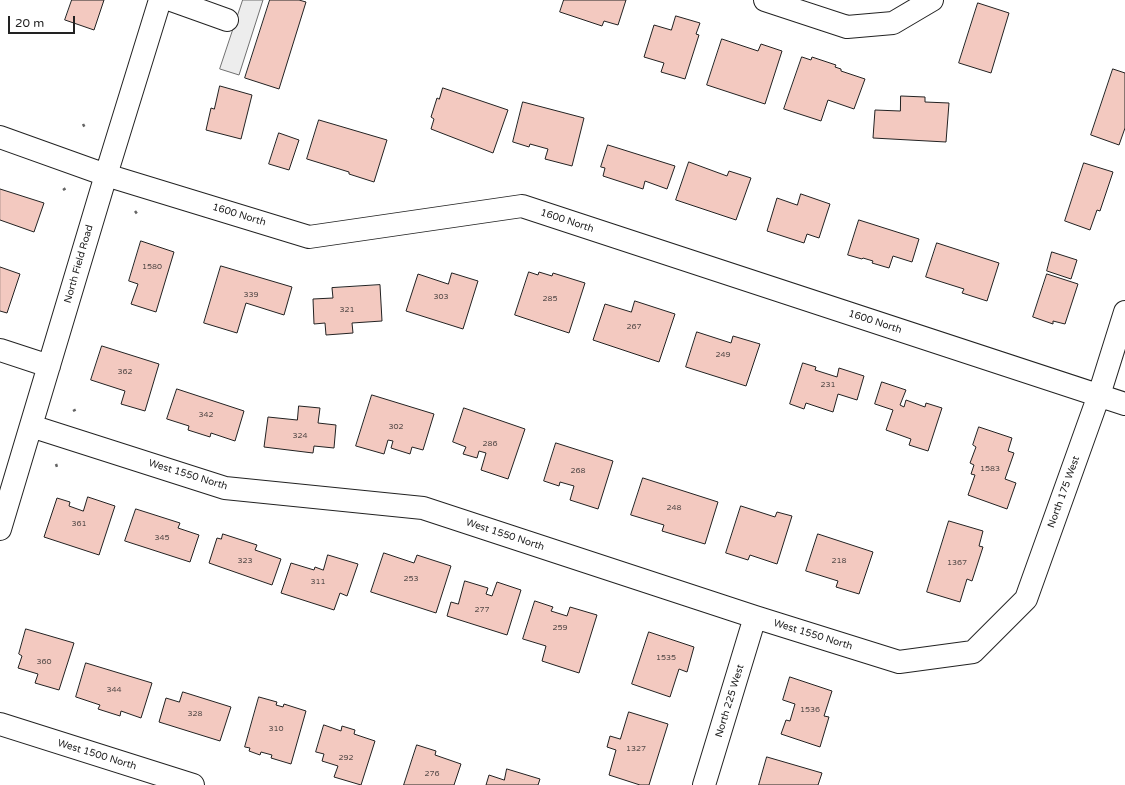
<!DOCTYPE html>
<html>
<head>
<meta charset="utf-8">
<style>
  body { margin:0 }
  #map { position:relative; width:1125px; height:785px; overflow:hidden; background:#fff; font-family:"Varela Round",sans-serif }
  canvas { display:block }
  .scale { position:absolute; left:8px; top:16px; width:67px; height:18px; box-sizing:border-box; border:2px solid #222; border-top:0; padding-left:5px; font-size:12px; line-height:14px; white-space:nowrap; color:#222; -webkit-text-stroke:3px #fff; paint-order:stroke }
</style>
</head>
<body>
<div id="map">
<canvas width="1125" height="785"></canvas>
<div class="scale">20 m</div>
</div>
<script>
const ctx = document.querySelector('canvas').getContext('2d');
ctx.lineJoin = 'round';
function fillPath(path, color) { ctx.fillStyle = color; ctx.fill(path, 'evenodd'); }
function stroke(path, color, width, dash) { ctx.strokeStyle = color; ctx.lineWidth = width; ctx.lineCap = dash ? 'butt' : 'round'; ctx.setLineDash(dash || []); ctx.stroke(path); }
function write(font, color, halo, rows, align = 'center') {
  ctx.font = font + ' "Varela Round",sans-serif'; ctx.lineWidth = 3; ctx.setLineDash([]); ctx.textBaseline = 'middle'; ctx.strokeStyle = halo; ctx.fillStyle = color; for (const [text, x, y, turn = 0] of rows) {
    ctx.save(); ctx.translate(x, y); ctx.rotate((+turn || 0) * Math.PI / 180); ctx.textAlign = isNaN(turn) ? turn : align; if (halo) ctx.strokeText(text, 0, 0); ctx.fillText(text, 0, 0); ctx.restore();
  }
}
const parking = new Path2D(`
  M243 0H263L239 75 220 69Z`);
fillPath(parking, '#ededed');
stroke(parking, '#6f6f6f', 1);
const building = new Path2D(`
  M72 0H104L94 30 65 20Z
  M270 0H299L306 2 279 89 245 78Z
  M564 0H626L618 25 604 21 602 26 560 12Z
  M978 3 1009 13 991 73 959 63Z
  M676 16 700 23 696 34 699 35 685 79 661 72 664 63 644 57 654 25 671 30Z
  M722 39 758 51 761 44 782 51 765 104 707 85Z
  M802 57 811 60 812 57 836 65 835 67 841 69V71L865 79 854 109 828 100 821 121 784 109Z
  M1113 69 1125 73V128L1119 145 1091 135Z
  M220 86 252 95 241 139 206 130 211 108 214 109Z
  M443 88 508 110 493 153 431 129 434 119 431 117 437 98 439 99Z
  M901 96 925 97V102L949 103 946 142 873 138 875 110 900 111Z
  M523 102 584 118 572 166 545 159 548 149 530 144 529 147 513 142Z
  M319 120 387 140 374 182 349 174V172L307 159Z
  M279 133 299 140 289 170 269 164Z
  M608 145 675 166 667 189 645 181 643 189 603 176 605 168 601 167Z
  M689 162 727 176 729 171 751 178 736 220 676 200Z
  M1084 163 1113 172 1100 211 1097 210 1090 230 1065 221Z
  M0 189 44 203 34 232 0 220Z
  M801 194 830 204 819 238 807 234 804 243 767 231 777 198 797 205Z
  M859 220 919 239 912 262 893 256 889 268 872 263 873 261 863 258 862 259 848 255Z
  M141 241 174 252 156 312 131 304 138 284 129 281Z
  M937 243 999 263 987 301 962 293 964 289 926 277Z
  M1052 252 1077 260 1071 279 1047 271Z
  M221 266 292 287 284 315 246 303 237 333 204 323Z
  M0 267 20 274 7 313 0 311Z
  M529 272 538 275 539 272 552 276 553 273 585 283 569 333 515 315Z
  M452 273 478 281 463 329 406 311 418 274 448 284Z
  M1047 274 1078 284 1065 324 1053 321V324L1033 317Z
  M380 285 382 321 352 323 353 333 326 335 325 323 314 324 313 299 333 298 332 288Z
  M635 301 675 314 659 362 593 340 605 304 631 312Z
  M697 332 731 343 733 336 760 344 746 386 686 367Z
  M102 346 159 364 145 411 121 404 125 391 91 380Z
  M803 363 816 367 815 370 837 377 839 368 864 376 857 400 838 394 833 412 806 403 804 409 790 404Z
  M882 382 906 390 900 405 904 407 906 400 925 407 926 403 942 408 928 451 909 445 911 439 886 430 893 410 875 404Z
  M177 389 244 411 235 441 211 433 210 437 188 430 189 426 167 419Z
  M372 395 434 414 423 450 412 447 410 454 391 448 393 441 388 440 384 454 356 446Z
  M299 406 320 408 318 423 336 425 334 448 314 446 313 453 264 447 268 417 297 420Z
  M464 408 525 429 508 479 481 470 486 453 479 451 477 458 463 454 466 447 453 442Z
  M979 427 1012 438 1008 451 1014 453 1005 479 1016 483 1007 509 968 495 975 475 971 474 974 465 970 463 976 447 973 445Z
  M556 443 613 461 598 509 570 500 574 486 560 482 559 486 544 481Z
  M643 478 718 502 705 544 662 531 664 525 631 515Z
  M88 497 115 506 99 555 44 537 57 498 70 502 69 506 83 511Z
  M741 506 775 517 777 512 792 516 777 564 750 555 748 560 726 553Z
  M136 509 180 523 178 528 199 535 190 562 125 541Z
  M949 521 983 531 979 546 983 547 972 581 967 579 960 602 927 592Z
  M223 534 257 545 255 550 281 559 272 585 209 563 217 538 221 539Z
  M818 534 873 552 859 594 836 587 838 581 806 571Z
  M384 553 414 563 417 555 451 566 436 613 371 592Z
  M328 555 358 564 347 596 340 593 334 610 281 593 291 563 314 570 315 567 323 570Z
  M465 581 488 588 486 594 492 596 497 582 521 590 507 635 447 616 451 602 458 604Z
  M535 601 553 607 551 611 567 616 570 607 597 615 579 673 542 661 546 646 523 639Z
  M26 629 74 643 59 690 35 683 38 674 18 668 22 656 19 654Z
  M649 632 694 647 687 672 679 669 670 697 632 684Z
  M86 663 152 683 141 718 121 711 120 716 98 709 100 705 76 697Z
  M790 677 832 691 824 716 829 717 820 747 781 734 786 720 790 721 795 704 783 700Z
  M183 692 231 707 220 741 159 722 166 698 179 702Z
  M259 697 277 702 276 705 283 707 284 704 306 711 291 764 271 758 272 755 261 752 260 755 249 751 250 748 245 747Z
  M629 712 668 724 649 785H640L609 775 616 750 607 747 610 736 620 739Z
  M324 725 341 731 342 726 355 730 354 734 375 741 361 785 334 777 338 766 322 761 324 754 316 752Z
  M417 745 436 751 435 755 461 764 454 785H404Z
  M767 757 822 773 818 785H759Z
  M507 769 540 779 538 785H486L489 775 504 780Z`);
fillPath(building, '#f3c9c0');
stroke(building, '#222', 1);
const minor = new Path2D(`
  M171 0 227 20
  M765 0 847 27 893 23 932 0
  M0 137 106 175 309 237 522 206 1125 404
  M0 350 49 366
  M31 426 225 488 423 508 755 617 899 662 973 652 1026 599 1099 395 1125 312
  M0 529 106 175 160 0
  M0 724 193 785
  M704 785 755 617`);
stroke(minor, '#222', 24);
stroke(new Path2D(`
  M83 124 85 128
  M63 190 66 188
  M135 211 138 215
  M73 411 77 409
  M56 464 57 467`), '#646464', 2.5, [3, 2]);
stroke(minor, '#fff', 22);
write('8px', '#564c4a', null, [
  ["1580",152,267],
  ["339",251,295],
  ["303",441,297],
  ["285",550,299],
  ["321",347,310],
  ["267",634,327],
  ["249",723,355],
  ["362",125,372],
  ["231",828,385],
  ["342",206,415],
  ["302",396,427],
  ["324",300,436],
  ["286",490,444],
  ["1583",990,469],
  ["268",578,471],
  ["248",674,508],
  ["361",79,524],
  ["345",162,538],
  ["323",245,561],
  ["218",839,561],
  ["1367",957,563],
  ["253",411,579],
  ["311",318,582],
  ["277",482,610],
  ["259",560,628],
  ["1535",666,658],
  ["360",44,662],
  ["344",114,690],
  ["1536",810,710],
  ["328",195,714],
  ["310",276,729],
  ["1327",636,749],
  ["292",346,758],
  ["276",432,774]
]);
write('10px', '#222', '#fff', [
  ["1600 North",239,215,17],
  ["1600 North",567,221,18],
  ["North Field Road",79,264,-74],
  ["1600 North",875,322,18],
  ["West 1550 North",188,475,17],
  ["North 175 West",1064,492,-70],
  ["West 1550 North",505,535,18],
  ["West 1550 North",813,635,17],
  ["North 225 West",730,701,-73],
  ["West 1500 North",97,755,17]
]);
</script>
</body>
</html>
